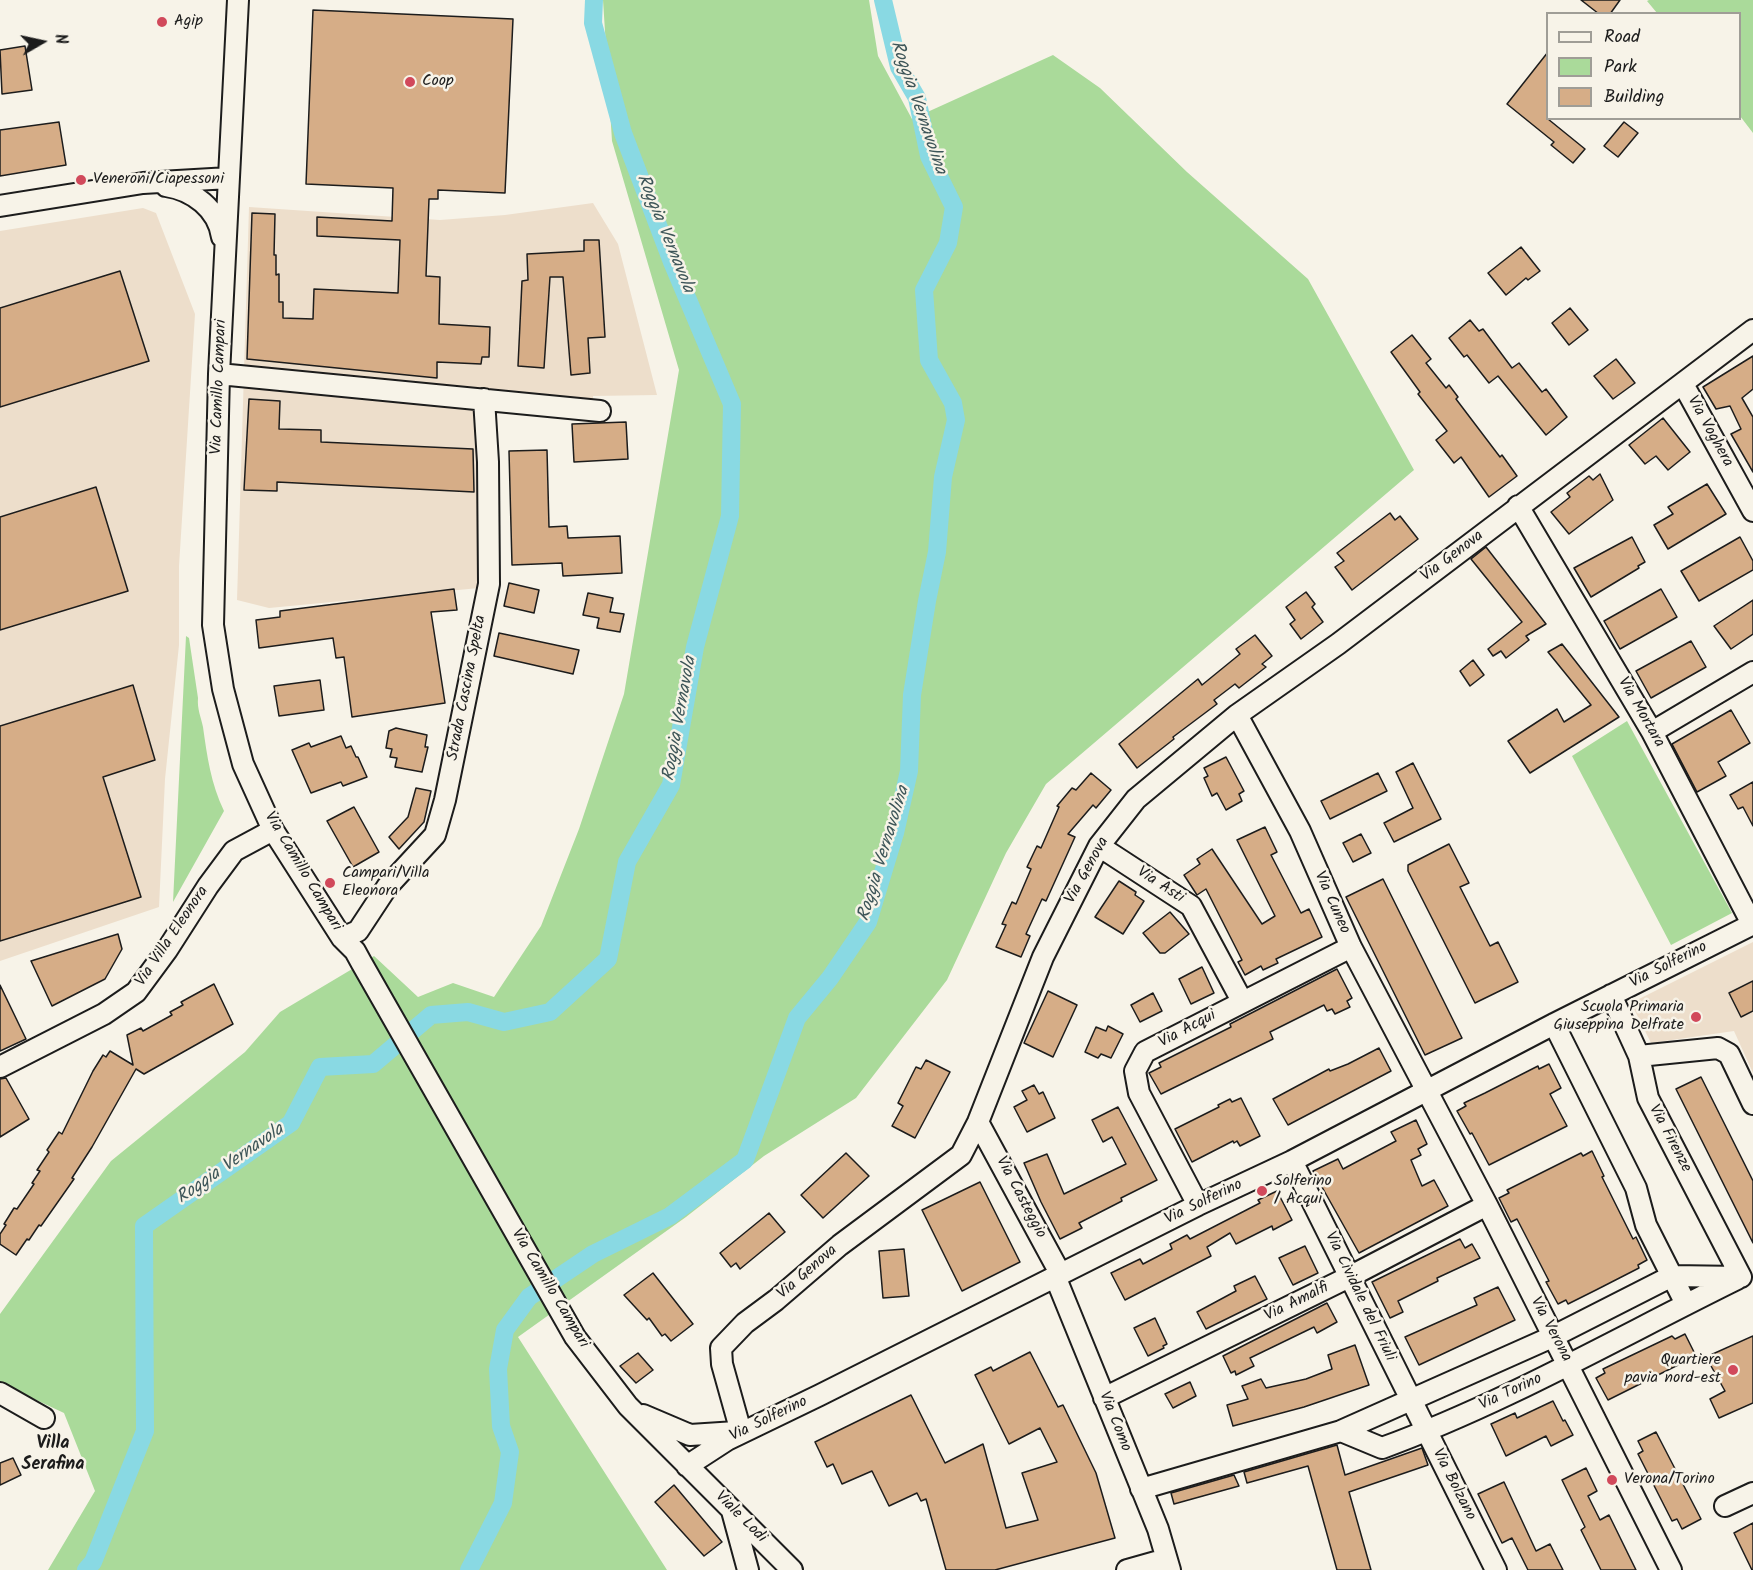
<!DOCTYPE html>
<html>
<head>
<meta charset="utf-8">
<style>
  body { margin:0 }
  #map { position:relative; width:1753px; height:1570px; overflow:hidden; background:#f7f3e8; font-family:Kalam,sans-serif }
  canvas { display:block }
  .legend { position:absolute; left:1546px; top:12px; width:195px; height:108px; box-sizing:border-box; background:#f7f3e8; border:2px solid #9f9d96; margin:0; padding:8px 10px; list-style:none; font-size:18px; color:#1c1c1c }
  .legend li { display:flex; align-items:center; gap:12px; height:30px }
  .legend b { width:30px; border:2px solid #9f9d96 }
  .north { position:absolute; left:12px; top:12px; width:60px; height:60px; -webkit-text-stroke:4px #f7f3e8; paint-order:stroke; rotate:81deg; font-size:16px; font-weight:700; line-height:24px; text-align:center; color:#1c1c1c }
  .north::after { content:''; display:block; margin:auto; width:21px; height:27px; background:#1c1c1c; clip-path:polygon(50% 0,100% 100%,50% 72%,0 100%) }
</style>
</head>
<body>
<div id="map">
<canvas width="1753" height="1570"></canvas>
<ul class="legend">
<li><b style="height:8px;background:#f7f3e8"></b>Road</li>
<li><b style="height:16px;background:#aada9a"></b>Park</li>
<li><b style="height:16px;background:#d6ad87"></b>Building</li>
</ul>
<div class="north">N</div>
</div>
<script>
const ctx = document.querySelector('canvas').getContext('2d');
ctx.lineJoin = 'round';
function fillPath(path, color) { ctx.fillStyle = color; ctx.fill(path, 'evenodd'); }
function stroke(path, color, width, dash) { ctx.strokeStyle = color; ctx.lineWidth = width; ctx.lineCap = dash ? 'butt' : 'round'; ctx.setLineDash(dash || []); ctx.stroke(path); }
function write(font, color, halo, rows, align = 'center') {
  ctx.font = font + ' Kalam,sans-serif'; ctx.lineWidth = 5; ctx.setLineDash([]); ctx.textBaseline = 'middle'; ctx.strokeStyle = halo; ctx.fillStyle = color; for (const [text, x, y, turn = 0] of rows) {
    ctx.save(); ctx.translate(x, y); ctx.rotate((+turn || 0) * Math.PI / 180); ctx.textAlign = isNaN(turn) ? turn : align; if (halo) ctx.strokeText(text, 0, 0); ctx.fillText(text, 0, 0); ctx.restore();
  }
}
fillPath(new Path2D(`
  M593 203 618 244 657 395 593 396V418L473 410 482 576 479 588 269 608 237 600 249 207 440 220 505 215Z
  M143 208 156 213 195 314 179 566V645L165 779 159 907 0 961V231Z
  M1753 942V1073L1734 1031 1651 1043 1631 1003Z`), '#eddecb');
fillPath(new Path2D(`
  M603 0H869L878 56 912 119 1053 55 1100 88 1187 172 1308 279 1414 470 1046 784 1006 853 947 980 856 1098 764 1156 686 1217 518 1337 667 1570H48L95 1491 64 1413 0 1383V1314L111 1161 245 1052 280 1012 374 956 418 997 453 983 494 997 541 926 579 829 624 694 679 370 612 141Z
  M1649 0H1753V133L1740 116V14L1657 13 1647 1Z
  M186 636 189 638 198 698C197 709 201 717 203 727 207 756 211 784 224 811L173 902Z
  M1627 721 1732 913 1671 945 1572 756Z`), '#aada9a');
stroke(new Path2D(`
  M86 1570 93 1562 145 1431 144 1226 291 1123 320 1067 373 1064 431 1015 468 1012 504 1022 550 1012 608 959 627 862 671 785 695 647 730 516 732 404 672 262 623 133 593 23 594 0
  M469 1570 503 1503 510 1452 501 1426 498 1369 505 1330 529 1297 593 1254 670 1216 745 1160 797 1018 830 978 868 922 895 833 909 771 912 695 927 601 937 552 943 477 956 420 953 403 929 360 924 290 948 243 954 207 929 156 917 98 899 67 883 0`), '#89d9e3', 18);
const building = new Path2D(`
  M1581 0H1620L1610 14H1599Z
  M313 10 513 19 505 193 438 190V199H429L426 276 440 277 439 324 490 327 489 357H482L481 364 437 362V378L247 359 252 213 275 214 274 255H276V275L279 274V302H283V318L313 319 314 289 398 293 400 240 317 236V217L392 221 393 188 306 184Z
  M25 46 32 90 2 94 0 50Z
  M1548 52V119L1585 149 1573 163 1551 145 1554 142 1507 104Z
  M59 122 66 165 0 176V130Z
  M1624 122 1638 133 1618 157 1604 146Z
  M584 240H599L605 337 588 338 590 373 571 375 563 277H550L544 368 518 366 522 281 528 280 527 254 584 251Z
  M1521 247 1540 271 1528 280 1526 278 1506 295 1488 273Z
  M120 271 149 361 0 407V308Z
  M1570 308 1588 330 1569 345 1552 323Z
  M1470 320 1479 331 1483 329 1512 368 1519 363 1542 392 1546 389 1567 417 1546 435 1498 376 1489 383 1467 355 1464 357 1449 338Z
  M1412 335 1431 359 1426 363 1446 388 1449 385 1458 397 1456 399 1500 457 1502 455 1517 476 1489 497 1461 457 1454 463 1436 440 1447 431 1418 394 1420 392 1391 352Z
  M1753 356V389L1742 398 1753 417V472L1731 434 1741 429 1730 406 1716 409 1703 387Z
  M1616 359 1635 383 1613 399 1594 376Z
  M249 399 280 401 279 429 321 430V442L473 449 474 492 277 482V491L244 490Z
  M1663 418 1690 452 1668 470 1656 456 1645 464 1629 445Z
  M626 422 628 459 574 462 572 424Z
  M547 450 549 527 567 526 568 538 620 536 622 573 563 576 562 563 512 565 509 451Z
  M1600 474 1613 500 1569 534 1551 512 1570 497 1567 493 1589 476 1593 480Z
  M1707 484 1726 514 1668 549 1654 525 1673 514 1668 507Z
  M96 487 128 591 0 630V517Z
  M1390 513 1395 520 1400 516 1418 539 1352 590 1335 567 1344 561 1337 553Z
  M1632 537 1645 562 1638 566 1639 568 1591 597 1574 568Z
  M1740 537 1753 561V570L1699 601 1681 571Z
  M1486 547 1546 624 1526 636 1529 640 1506 658 1501 651 1493 656 1488 649 1522 622 1471 559Z
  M509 583 539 590 534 613 504 606Z
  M454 589 457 610 431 612 445 703 352 717 344 657 336 658 333 638 259 648 256 620 280 617V611Z
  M1661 589 1677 617 1620 649 1604 621Z
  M1306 592 1315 604 1312 607 1323 622 1301 639 1290 624 1295 620 1286 607Z
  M588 593 613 598 610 612 624 614 620 632 597 628 599 618 583 615Z
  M1753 600V634L1731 649 1714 626Z
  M499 633 579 650 573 674 494 656Z
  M1255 635 1272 656 1262 664 1266 667 1239 688 1235 684 1214 700 1217 704 1173 737 1174 739 1137 768 1119 744 1198 679 1202 685 1240 654 1236 649Z
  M1691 641 1706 667 1651 698 1636 671Z
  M1562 644 1619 717 1530 773 1508 741 1557 709 1564 722 1591 705 1548 652Z
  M1473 660 1484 675 1470 686 1460 671Z
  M320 680 324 710 279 716 274 686Z
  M133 685 155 760 103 777 141 897 0 941V726Z
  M1731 710 1750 743 1718 762 1726 776 1697 792 1672 744Z
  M396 728 427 735 425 747H428L422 772 395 767 397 758 390 757 392 749 386 748 389 731Z
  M341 736 346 748 351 746 356 757H358L367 777 343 786 341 782 311 793 292 750 309 743 311 747Z
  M1226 757 1244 791 1239 794 1242 801 1226 810 1217 793 1212 796 1204 778 1208 776 1204 768Z
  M1413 763 1441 819 1394 842 1384 823 1413 808 1396 772Z
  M1091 773 1111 790 1096 808 1093 805 1068 834 1075 837 1046 901 1042 899 1026 934 1030 936 1021 957 996 947 1006 925 1002 924 1012 902 1016 904 1031 869 1027 867 1037 846 1041 848 1059 807 1057 806 1072 788 1076 790Z
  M1378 773 1387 791 1330 819 1321 801Z
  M1753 782V826L1743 807 1738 809 1730 795Z
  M416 788 431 791 424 822 399 849 389 837 408 817Z
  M354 807 379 852 353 867 327 821Z
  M1265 827 1277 852 1271 855 1301 913 1309 909 1322 937 1276 959 1278 963 1263 970 1261 966 1245 975 1238 962 1242 960 1206 889 1197 895 1184 875 1200 864 1197 859 1212 849 1262 924 1275 916 1237 840Z
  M1361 834 1371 853 1353 862 1343 843Z
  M1449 844 1469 883 1460 887 1490 946 1498 942 1518 982 1475 1003 1408 871V865Z
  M1383 879 1462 1038 1425 1055 1346 897Z
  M1119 881 1136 892 1135 895 1144 901 1123 934 1095 917Z
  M1170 912 1189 934 1165 953H1160L1143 933Z
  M118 934 122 949 105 979 52 1006 31 961Z
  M1202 967 1214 993 1191 1004 1179 979Z
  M1337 969 1352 998 1347 1001 1350 1007 1335 1014 1332 1009 1327 1011 1324 1005 1270 1032 1273 1039 1161 1094 1149 1073 1161 1067 1159 1063 1231 1027 1230 1024Z
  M1753 981V1011L1741 1017 1729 993Z
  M214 984 233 1024 144 1074 136 1069 92 1147 72 1178 74 1179 41 1226 39 1225 29 1240 27 1239 16 1255 0 1244V1234L6 1225 4 1224 14 1208 17 1209 34 1184 32 1183 40 1171 37 1170 49 1152 47 1150 59 1132 62 1134 93 1071 103 1055 106 1057 110 1051 133 1065 127 1035 141 1028 143 1031 172 1015 170 1012 183 1005 181 1002Z
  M0 985 26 1039 0 1051Z
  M1048 991 1077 1005 1053 1057 1024 1043Z
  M1153 993 1162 1011 1140 1022 1131 1005Z
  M1108 1026 1123 1034 1111 1058 1101 1054 1098 1058 1085 1052 1096 1027 1106 1031Z
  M1379 1048 1391 1071 1288 1125 1273 1099 1329 1069 1330 1071 1348 1064Z
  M926 1060 950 1072 915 1138 892 1126 903 1106 898 1103 916 1067 921 1069Z
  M1549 1064 1561 1088 1550 1094 1567 1126 1489 1165 1472 1133 1470 1134 1457 1111 1466 1106 1464 1103 1485 1093 1538 1066 1539 1069Z
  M1701 1077 1753 1181V1243L1676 1089Z
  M6 1078 29 1119 0 1137V1079Z
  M1034 1085 1039 1094 1043 1092 1055 1118 1027 1132 1014 1107 1027 1100 1022 1091Z
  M1241 1098 1260 1136 1240 1146 1237 1141 1234 1143 1233 1141 1192 1162 1175 1129 1219 1107 1218 1105 1230 1099 1232 1102Z
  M1118 1107 1157 1180 1121 1198 1122 1201 1079 1223 1082 1228 1060 1239 1041 1202 1024 1163 1047 1154 1064 1194 1126 1164 1112 1137 1103 1142 1092 1120Z
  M1416 1120 1427 1144 1418 1149 1421 1155 1411 1160 1422 1186 1434 1180 1448 1206 1359 1253 1313 1171 1338 1159 1343 1169 1396 1141 1391 1132Z
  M1592 1151 1604 1176 1602 1177 1633 1239 1636 1237 1647 1260 1638 1265 1639 1268 1596 1290 1568 1304 1566 1300 1558 1304 1546 1282 1549 1281 1517 1219 1511 1222 1499 1198 1509 1193 1507 1190 1581 1153 1583 1156Z
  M846 1153 869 1176 823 1218 801 1195Z
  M980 1182 1020 1262 962 1291 922 1210Z
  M1277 1191 1292 1220 1273 1230 1272 1226 1236 1244 1230 1233 1207 1247 1211 1256 1125 1300 1111 1273 1140 1259 1143 1264 1172 1249 1170 1244 1187 1235 1190 1239 1260 1203 1258 1200Z
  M769 1213 785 1232 740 1269 736 1263 731 1267 720 1253Z
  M1460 1239 1465 1248 1472 1244 1480 1258 1437 1278 1438 1281 1398 1301 1403 1312 1390 1318 1372 1282Z
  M1305 1246 1318 1273 1293 1285 1279 1258Z
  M904 1249 909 1296 883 1298 879 1251Z
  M653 1273 693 1324 671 1341 665 1334 662 1336 649 1318 647 1320 624 1295Z
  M1255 1276 1267 1299 1206 1329 1197 1312 1236 1291 1234 1286Z
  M1498 1287 1515 1320 1419 1365 1405 1337 1477 1305 1474 1298Z
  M1327 1303 1337 1322 1317 1333 1314 1327 1250 1358 1254 1366 1236 1375 1235 1371 1231 1373 1223 1356Z
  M1155 1318 1167 1344 1163 1346 1164 1348 1148 1356 1134 1328Z
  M1685 1334 1696 1356 1608 1400 1596 1378 1605 1373 1603 1369 1672 1336 1675 1339Z
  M1753 1336V1403L1719 1418 1710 1399 1725 1391 1706 1357Z
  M1355 1345 1369 1385 1304 1407 1233 1426 1227 1405 1248 1399 1242 1386 1261 1379 1266 1388 1306 1379 1332 1369 1328 1355Z
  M1030 1352 1058 1407 1063 1405 1096 1473 1115 1538 995 1570H946L926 1499 921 1501 917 1493 889 1506 872 1471 842 1484 833 1464 827 1467 815 1442 911 1395 945 1463 983 1444 1006 1528 1038 1520 1022 1473 1057 1462 1040 1428 1009 1444 975 1375 991 1367 993 1371Z
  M638 1353 653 1370 636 1383 620 1366Z
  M1190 1382 1196 1396 1173 1408 1165 1394Z
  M1553 1401 1563 1421 1565 1420 1573 1435 1551 1446 1546 1436 1506 1456 1491 1424 1515 1413 1517 1418Z
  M1656 1432 1701 1519 1682 1529 1677 1519 1672 1521 1638 1454 1643 1451 1638 1441Z
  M1337 1445 1345 1475 1422 1448 1428 1465 1349 1492 1371 1570H1337L1308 1466 1247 1483 1244 1472Z
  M13 1458 21 1475 0 1485V1463Z
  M1586 1468 1597 1491 1588 1496 1600 1520 1609 1515 1636 1570H1601L1581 1530 1585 1527 1562 1480Z
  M1234 1475 1239 1486 1174 1504 1171 1493Z
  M1504 1482 1536 1551 1550 1544 1563 1570H1528L1512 1538 1502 1543 1478 1494Z
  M674 1485 722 1542 704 1556 655 1502Z
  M1753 1523V1570H1752L1734 1533Z`);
fillPath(building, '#d6ad87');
stroke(building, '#1c1c1c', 1.5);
const minor = new Path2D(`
  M238 0 219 374 213 625 223 689 243 764 273 830 342 938 355 951 361 962 575 1337 628 1406 792 1570
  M166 186C193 190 218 209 222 237
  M0 206 143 183 229 178
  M219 374 600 411
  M1683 384 1753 511
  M1518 506 1652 732 1752 924
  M1237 715 1300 831 1351 947 1487 1205 1671 1570
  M1652 732 1753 672
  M1099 846 1191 906 1242 1001
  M342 938 358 931 387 887 435 835 445 800 489 584 488 462 484 399
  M1611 995 1639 1056 1648 1098 1741 1277
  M1554 1024 1636 1188 1646 1225 1686 1304
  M1639 1056 1718 1048 1729 1054 1753 1104
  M0 1067 104 1014 136 992 167 950 208 886 234 851 273 830
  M978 1122 1061 1275
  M1292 1161 1496 1570
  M1198 1205 1139 1093 1135 1071 1145 1052 1351 947
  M1055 1276 1158 1529 1170 1570
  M0 1393 44 1418
  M1104 1398 1349 1277 1487 1205
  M643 1415 690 1435 736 1432
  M1341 1431 1382 1448C1505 1403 1619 1337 1737 1279
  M741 1432 722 1364 721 1348 745 1323 776 1300 840 1245 961 1155 978 1122 1043 957 1099 846 1136 799 1237 715 1338 644 1753 330
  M687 1466 727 1440 820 1395 1198 1205 1292 1161 1554 1024 1753 924
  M1141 1489 1341 1431 1552 1337 1672 1276 1741 1277
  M1725 1506 1753 1493
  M732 1511 748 1570
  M1127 1570 1166 1559`);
stroke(minor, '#1c1c1c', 24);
stroke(minor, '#f7f3e8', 20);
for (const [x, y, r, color] of [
  [162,22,6,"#d1495b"],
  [410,82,6,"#d1495b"],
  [81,180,6,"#d1495b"],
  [330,883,6,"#d1495b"],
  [1696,1017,6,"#d1495b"],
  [1262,1191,6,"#d1495b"],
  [1733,1370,6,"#d1495b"],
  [1612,1480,6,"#d1495b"]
]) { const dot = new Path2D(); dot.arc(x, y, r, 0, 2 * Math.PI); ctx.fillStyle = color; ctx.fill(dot); stroke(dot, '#f7f3e8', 2); }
write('16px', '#1c1c1c', '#f7f3e8', [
  ["Agip",174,22],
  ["Coop",422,82],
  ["Veneroni/Ciapessoni",93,180],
  ["Campari/Villa",342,874],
  ["Eleonora",342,892],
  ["Scuola Primaria",1684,1008,"right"],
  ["Giuseppina Delfrate",1684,1026,"right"],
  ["Solferino",1274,1182],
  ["/ Acqui",1274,1200],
  ["Quartiere",1721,1361,"right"],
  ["pavia nord-est",1721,1379,"right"],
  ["Verona/Torino",1624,1480]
], 'left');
write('16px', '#1c1c1c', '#f7f3e8', [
  ["Via Camillo Campari",220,387,-88],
  ["Via Voghera",1709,432,61],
  ["Via Genova",1453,557,-37],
  ["Strada Cascina Spelta",468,688,-79],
  ["Via Mortara",1640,713,60],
  ["Via Genova",1088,871,-61],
  ["Via Camillo Campari",302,872,59],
  ["Via Asti",1160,886,33],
  ["Via Cuneo",1331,903,66],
  ["Via Villa Eleonora",173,937,-56],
  ["Via Solferino",1669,966,-27],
  ["Via Acqui",1188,1030,-28],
  ["Via Firenze",1669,1139,62],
  ["Via Casteggio",1020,1198,62],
  ["Via Solferino",1204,1203,-26],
  ["Via Genova",808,1273,-41],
  ["Via Camillo Campari",549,1289,59],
  ["Via Cividale del Friuli",1359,1297,64],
  ["Via Amalfi",1297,1303,-26],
  ["Via Verona",1550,1330,62],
  ["Via Torino",1511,1393,-25],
  ["Via Solferino",769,1420,-26],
  ["Via Como",1114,1422,68],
  ["Via Bolzano",1453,1485,63],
  ["Viale Lodi",740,1518,45]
]);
write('italic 18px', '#3d5558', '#f7f3e8', [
  ["Roggia Vernavolina",917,108,71],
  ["Roggia Vernavola",664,234,68],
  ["Roggia Vernavola",681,719,-80],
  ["Roggia Vernavolina",885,854,-73],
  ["Roggia Vernavola",231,1165,-35]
]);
write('bold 18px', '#1c1c1c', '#f7f3e8', [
  ["Villa",53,1445],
  ["Serafina",53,1466]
]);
</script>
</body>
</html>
